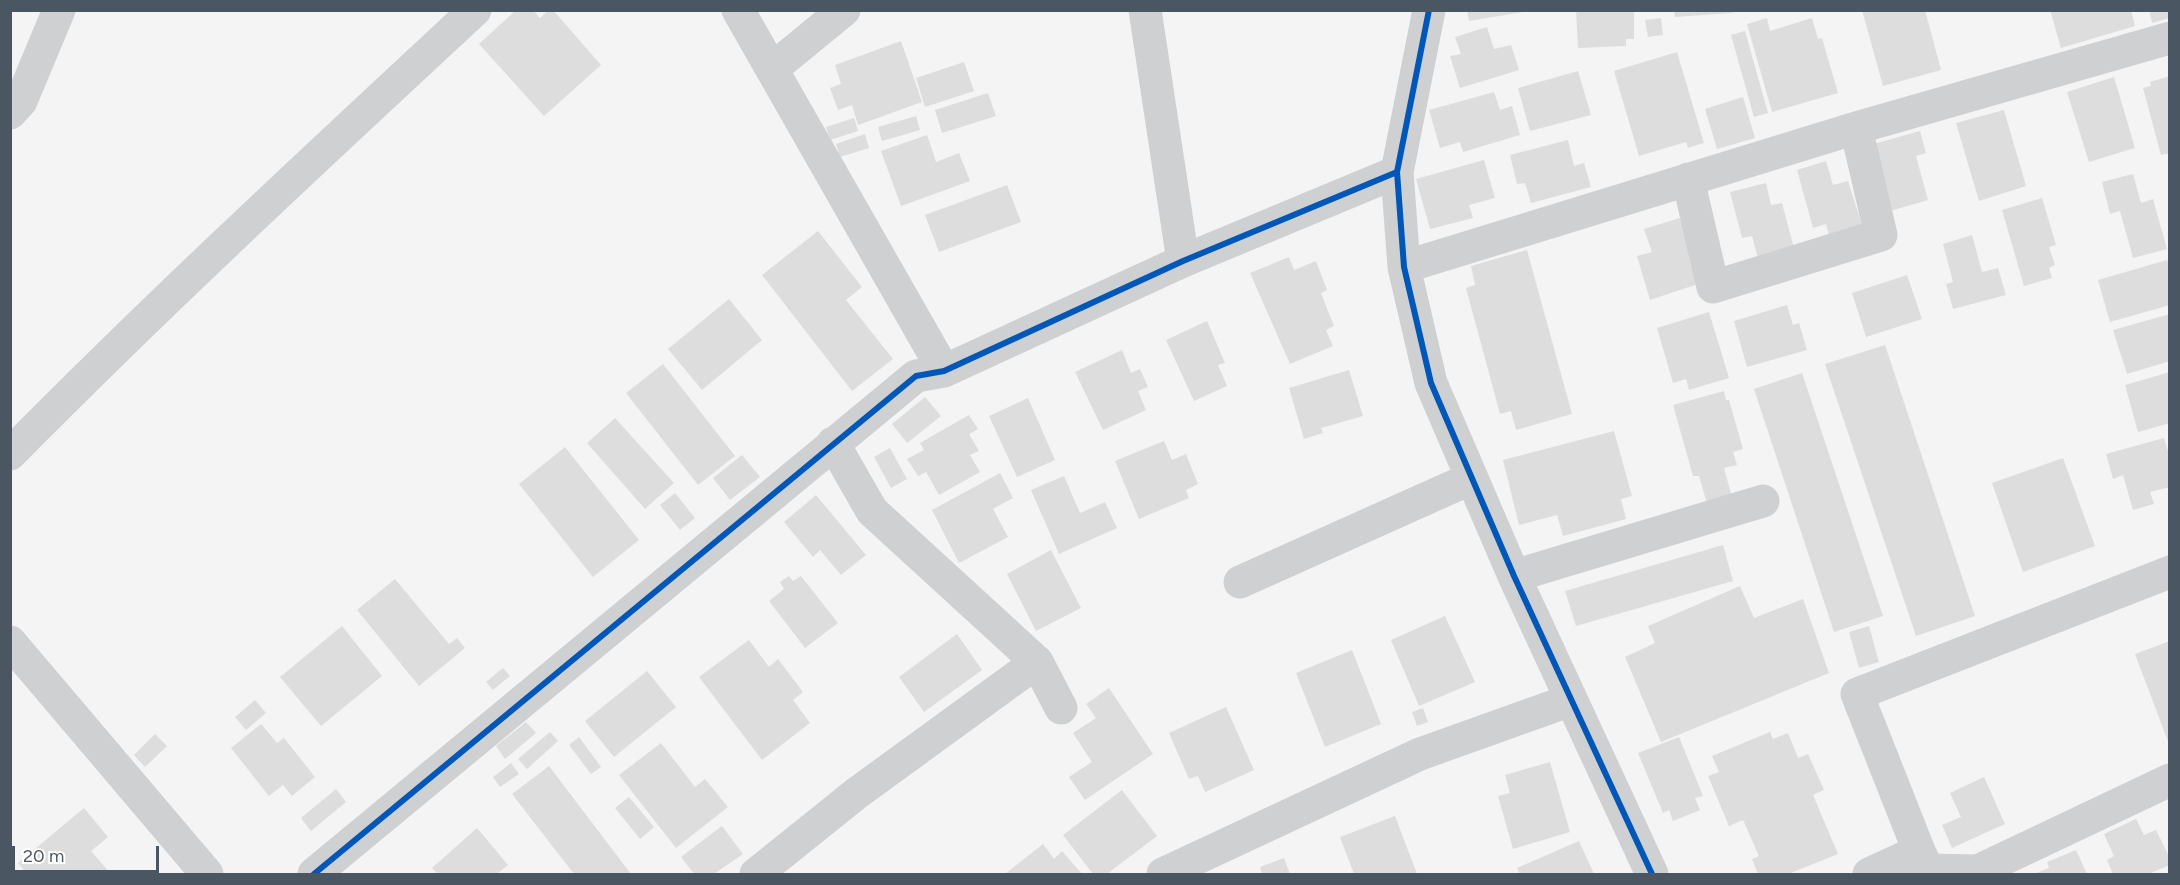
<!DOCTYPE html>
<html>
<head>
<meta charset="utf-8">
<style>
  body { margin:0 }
  #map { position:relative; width:2180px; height:885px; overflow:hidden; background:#f4f4f4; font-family:Figtree,sans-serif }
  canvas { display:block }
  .frame { position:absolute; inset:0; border:12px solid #4a5661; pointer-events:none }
  .scale { position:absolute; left:12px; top:846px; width:147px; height:27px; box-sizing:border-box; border:3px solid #4a5661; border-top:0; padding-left:8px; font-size:18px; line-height:21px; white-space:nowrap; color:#4a5661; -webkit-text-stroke:4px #fff; paint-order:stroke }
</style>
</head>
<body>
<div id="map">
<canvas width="2180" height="885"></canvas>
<div class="frame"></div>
<div class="scale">20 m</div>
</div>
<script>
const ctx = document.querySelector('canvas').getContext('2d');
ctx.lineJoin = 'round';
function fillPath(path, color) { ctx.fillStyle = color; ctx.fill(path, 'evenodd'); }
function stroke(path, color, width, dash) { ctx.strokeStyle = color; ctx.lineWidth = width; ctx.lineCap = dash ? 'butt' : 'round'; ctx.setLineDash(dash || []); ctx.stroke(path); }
fillPath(new Path2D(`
  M516 10H533L540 18 549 10H553L601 65 544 116 479 44Z
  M1467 10H1523V12L1469 21Z
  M1576 10H1634V39H1626V46L1578 48Z
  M1674 10H1732V13L1675 17Z
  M1862 10H1925L1941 70 1883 86Z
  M2050 10H2131L2135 26 2061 48Z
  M2149 10H2170V18L2152 23Z
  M1661 18 1663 35 1648 37 1645 20Z
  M1767 18 1770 31 1812 18 1818 39 1822 38 1838 93 1772 112 1747 24Z
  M1487 27 1494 49 1511 45 1519 70 1460 88 1450 56 1461 54 1455 37Z
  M1745 31 1768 113 1754 117 1731 35Z
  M901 41 922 102 858 125 852 105 838 110 830 88 841 84 835 65Z
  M1677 52 1704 143 1688 148 1686 142 1639 156 1614 71Z
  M964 62 974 91 925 107 916 78Z
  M1578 71 1591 115 1530 131 1518 88Z
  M2170 76V153L2161 155 2143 88 2151 86 2150 82Z
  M2114 77 2135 148 2089 162 2067 92Z
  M1494 92 1500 110 1512 106 1520 135 1463 152 1460 142 1440 148 1429 110Z
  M988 93 996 116 942 133 935 110Z
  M1743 97 1755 138 1717 149 1705 109Z
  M2004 110 2026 186 1979 201 1956 123Z
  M916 116 920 130 882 141 878 127Z
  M854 118 858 131 830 140 826 127Z
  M1920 131 1926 153 1916 156 1928 200 1890 211 1870 145Z
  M865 134 869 148 840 157 836 144Z
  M927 135 936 162 959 153 970 181 901 206 881 151Z
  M1568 140 1574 166 1584 163 1591 187 1531 203 1525 183 1517 184 1510 155Z
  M1484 160 1495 198 1469 205 1473 218 1430 229 1416 179Z
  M1826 161 1833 185 1848 181 1862 225 1829 235 1826 224 1813 228 1797 170Z
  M2133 174 2141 203 2153 199 2167 249 2133 258 2120 211 2110 214 2102 182Z
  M1766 183 1771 205 1782 203 1794 248 1758 258 1752 236 1742 238 1730 192Z
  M1007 185 1021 222 939 252 925 215Z
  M2042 198 2056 245 2049 247 2055 265 2049 268 2052 278 2024 286 2002 210Z
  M1680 218 1701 283 1650 300 1637 256 1652 252 1644 229Z
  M818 231 862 287 846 300 893 359 852 391 762 275Z
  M1972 235 1982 272 1998 268 2006 295 1953 309 1946 284 1953 282 1943 244Z
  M1527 250 1572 414 1516 430 1511 411 1500 414 1466 288 1475 285 1471 266Z
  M1289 257 1294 270 1316 261 1327 290 1321 293 1334 326 1326 330 1333 346 1290 364 1250 273Z
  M2167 260 2170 269V305L2110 322 2098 280Z
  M1907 275 1922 319 1866 337 1852 293Z
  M729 299 762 340 702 390 668 349Z
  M1787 305 1793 325 1799 323 1807 350 1747 367 1734 321Z
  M1709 312 1729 378 1689 390 1686 379 1673 383 1657 328Z
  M2170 314V361L2127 374 2113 330Z
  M1207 321 1225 363 1218 365 1227 386 1194 401 1166 340Z
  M1885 345 1975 616 1916 636 1825 364Z
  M1122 350 1131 373 1140 369 1148 387 1138 391 1146 410 1103 430 1075 372Z
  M663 364 735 456 698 485 626 393Z
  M1349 370 1363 416 1321 428 1323 433 1304 439 1289 388Z
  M2170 372V423L2138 432 2125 385Z
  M1802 373 1883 616 1834 632 1754 389Z
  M1724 391 1726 400H1729L1743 449 1733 452 1737 465 1724 468 1732 497 1707 504 1699 476H1693L1673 405Z
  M925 397 941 416 907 443 892 424Z
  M1028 398 1055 460 1017 477 989 416Z
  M969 415 978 429 969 434 979 451 970 455 980 472 939 495 926 472 918 476 907 459 924 450 920 443Z
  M615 418 674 483 645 509 587 443Z
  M1614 431 1632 496 1621 499 1626 519 1563 536 1557 515 1519 525 1503 460Z
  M2164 438 2170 458V487L2150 492 2154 504 2133 510 2123 475 2113 479 2106 454Z
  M1164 441 1172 460 1186 454 1198 484 1186 490 1189 498 1139 519 1115 461Z
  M565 447 639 540 593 577 519 484Z
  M890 448 907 479 891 488 874 457Z
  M742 455 760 477 730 500 713 478Z
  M2063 458 2095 546 2023 572 1992 483Z
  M1000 473 1013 498 993 509 1008 537 959 563 932 510Z
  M1064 476 1080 513 1105 502 1117 528 1059 554 1031 490Z
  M675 493 695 518 680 530 660 505Z
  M816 495 866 555 841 575 820 550 813 557 784 522Z
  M1723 545 1733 581 1576 626 1565 591Z
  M1051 550 1081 608 1036 631 1007 574Z
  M789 576 793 581 801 576 838 623 805 648 769 601 784 589 780 582Z
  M395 579 449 644 457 638 465 648 419 686 357 610Z
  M1740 586 1754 618 1803 599 1829 673 1661 742 1625 657 1655 643 1648 626Z
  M1445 616 1475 682 1419 706 1391 640Z
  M342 626 382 676 321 726 280 677Z
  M1869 626 1879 662 1859 668 1849 632Z
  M957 634 982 670 924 712 899 677Z
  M749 640 769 667 778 659 803 692 793 700 810 723 762 760 699 677Z
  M2170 641V744H2169L2135 654Z
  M1352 650 1381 724 1325 747 1296 673Z
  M503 668 510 676 493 690 486 682Z
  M647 671 676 707 614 757 585 721Z
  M1109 688 1153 754 1085 800 1069 777 1092 762 1073 733 1096 718 1086 704Z
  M255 700 266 713 246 730 235 717Z
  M1226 707 1254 770 1205 792 1198 776 1189 779 1169 733Z
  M1423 708 1428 722 1417 726 1412 712Z
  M526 722 536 733 505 759 496 746Z
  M261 724 277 743 284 738 315 777 292 796 283 785 269 796 231 748Z
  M550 732 558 741 527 769 518 759Z
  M1770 732 1773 739 1788 733 1798 758 1808 754 1824 790 1813 795 1838 854 1788 874H1758L1752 859 1759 856 1743 820 1729 826 1708 776 1719 772 1712 756Z
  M155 734 167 746 145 767 134 755Z
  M579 737 601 767 591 774 569 745Z
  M1679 737 1703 796 1695 798 1700 810 1673 821 1669 810 1663 813 1638 753Z
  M661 743 695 787 705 779 728 807 676 848 619 775Z
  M1550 762 1570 832 1513 849 1498 796 1510 793 1505 775Z
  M511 763 519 774 500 787 493 777Z
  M549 766 631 874H574L512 794Z
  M1984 777 2005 824 1952 848 1942 825 1961 817 1950 793Z
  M336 789 346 802 311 831 301 818Z
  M1122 790 1157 836 1107 874H1093L1063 835Z
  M629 797 654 827 640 839 615 808Z
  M84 808 108 837 91 851 111 874H27L18 863Z
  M1395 816 1417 874H1354L1340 837Z
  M2136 819 2144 835 2156 830 2170 858V865L2148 874H2113L2107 860 2114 856 2104 834Z
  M722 826 743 854 714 874H694L681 857Z
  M477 828 508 865 497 874H438L432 868Z
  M1579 841 1594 874H1520L1517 868Z
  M1043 844 1054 859 1062 851 1082 874H1005Z
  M2076 850 2087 874H2034L2049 868 2047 862Z
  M1284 858 1290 874H1262L1260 867Z`), '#ddddde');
stroke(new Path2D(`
  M738 10 944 371
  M1145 10 1183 261
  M1429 10 1397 172 1404 267 1431 383 1514 576 1652 874
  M772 69 844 10
  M10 113 21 101 59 10
  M1688 179 1713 287 1881 235 1856 128
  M1404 267 1856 128 2170 38
  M833 443 872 511 1037 662 1061 708
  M10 454C161 301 318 156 475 10
  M1514 576 1763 501
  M1240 582 1472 478
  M10 642 207 874
  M1919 851 1928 870 1978 871 2170 780
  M314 874 916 376 944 371 1183 261 1397 172
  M756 874 857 793 1037 662
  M1163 874 1420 754 1571 700
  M1869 874 1919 851 1857 694 2170 572`), '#ced0d2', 33);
stroke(new Path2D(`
  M1429 10 1397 172 1404 267 1431 383 1514 576 1652 874
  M314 874 916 376 944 371 1183 261 1397 172`), '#0057b8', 6);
</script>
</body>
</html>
